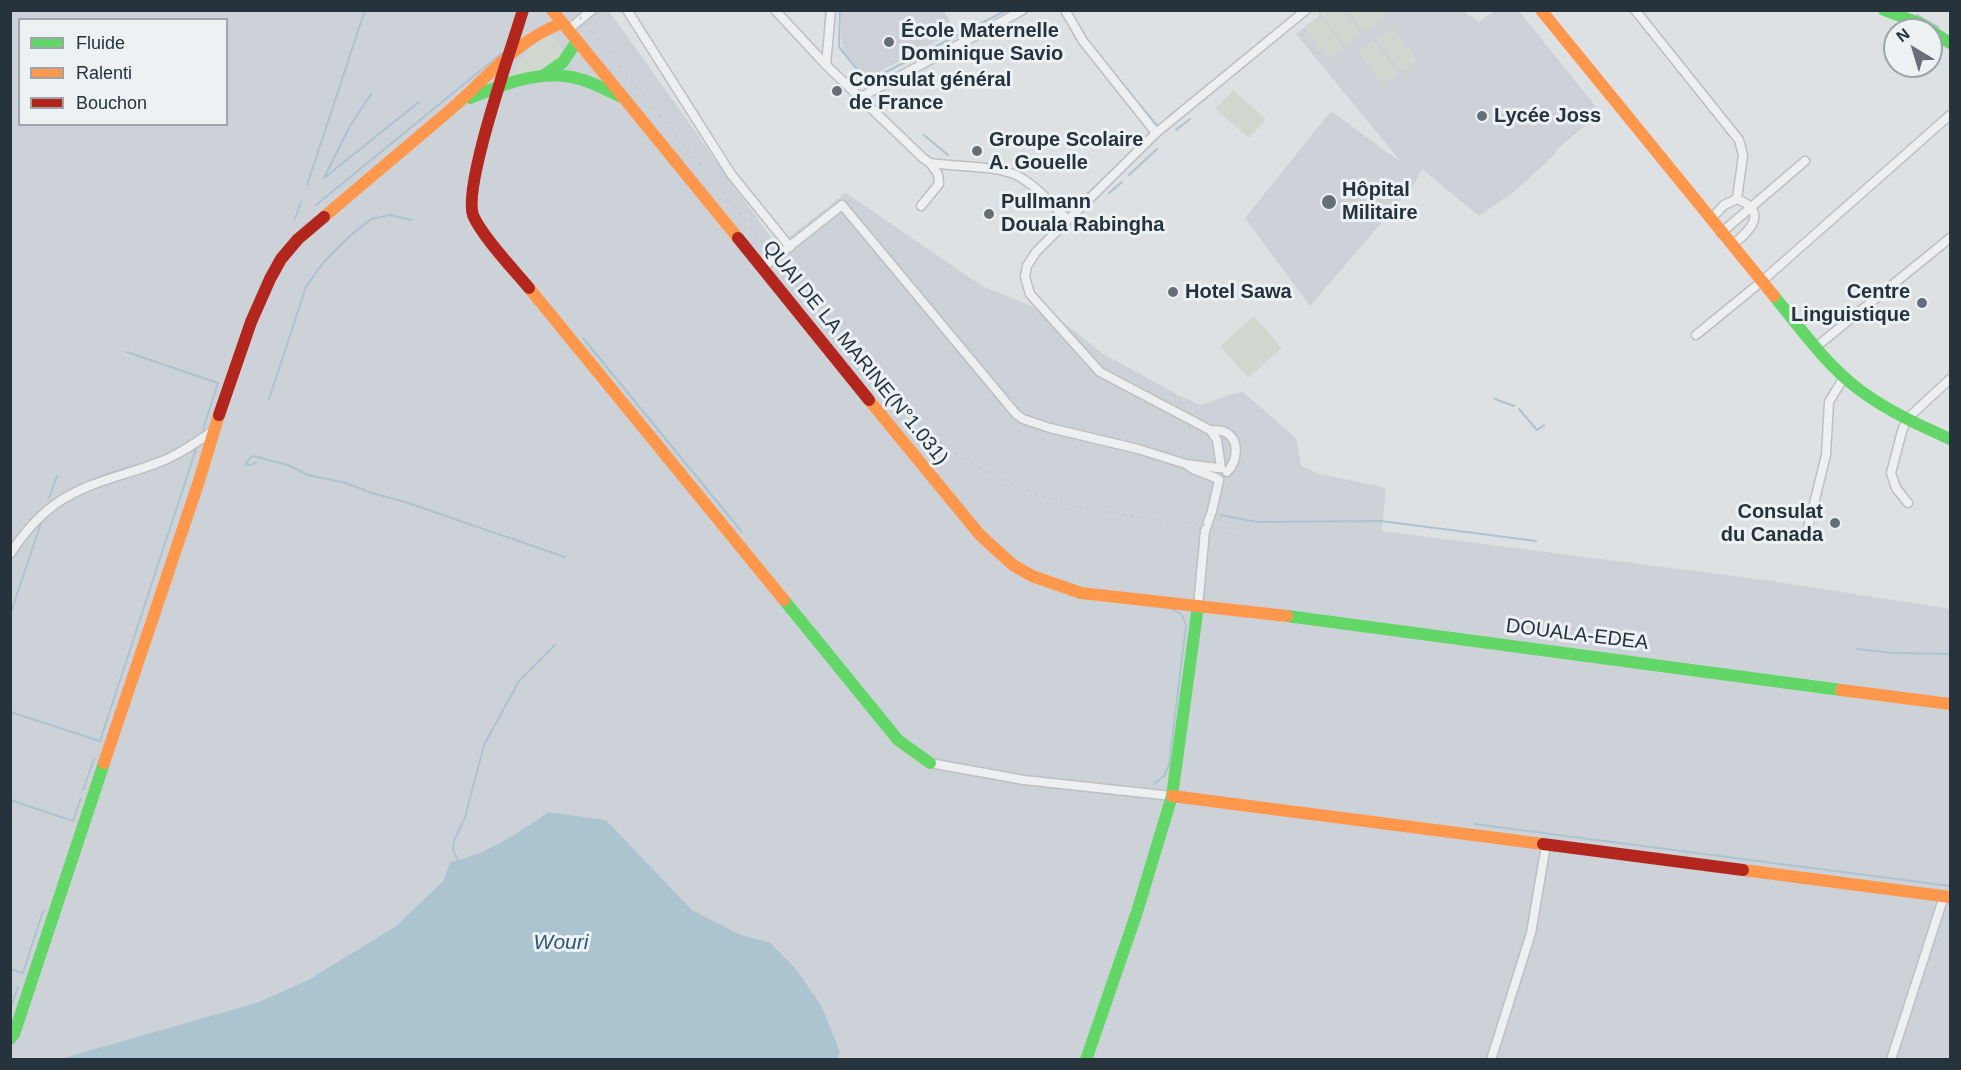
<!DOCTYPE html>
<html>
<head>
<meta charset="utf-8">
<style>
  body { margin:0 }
  #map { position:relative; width:1961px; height:1070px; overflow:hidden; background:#dee1e4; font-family:Arial,sans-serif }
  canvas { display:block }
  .frame { position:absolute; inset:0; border:12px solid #26323c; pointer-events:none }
  .legend { position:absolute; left:18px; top:18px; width:210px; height:108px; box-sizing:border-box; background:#ecf1f4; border:2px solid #9da5aa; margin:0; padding:8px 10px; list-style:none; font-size:18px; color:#26323c }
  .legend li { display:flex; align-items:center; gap:12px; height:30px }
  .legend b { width:30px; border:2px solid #9da5aa }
  .north { position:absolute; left:1883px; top:18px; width:60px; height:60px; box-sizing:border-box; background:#ecf1f4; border:2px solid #9da5aa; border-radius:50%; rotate:322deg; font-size:16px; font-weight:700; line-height:24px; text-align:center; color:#26323c }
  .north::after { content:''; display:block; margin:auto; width:21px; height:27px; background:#666f77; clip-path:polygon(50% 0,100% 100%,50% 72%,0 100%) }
</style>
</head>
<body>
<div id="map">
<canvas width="1961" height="1070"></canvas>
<div class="frame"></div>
<ul class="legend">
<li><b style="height:8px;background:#63d668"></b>Fluide</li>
<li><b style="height:8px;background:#ff974d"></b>Ralenti</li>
<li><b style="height:8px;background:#b3261e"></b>Bouchon</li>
</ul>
<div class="north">N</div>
</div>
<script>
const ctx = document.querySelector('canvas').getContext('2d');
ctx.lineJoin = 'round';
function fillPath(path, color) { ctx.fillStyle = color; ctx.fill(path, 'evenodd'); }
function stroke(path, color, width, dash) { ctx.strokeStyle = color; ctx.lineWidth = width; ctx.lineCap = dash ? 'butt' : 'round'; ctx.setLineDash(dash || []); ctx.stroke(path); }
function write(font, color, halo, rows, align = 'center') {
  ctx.font = font + ' Arial,sans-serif'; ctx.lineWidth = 6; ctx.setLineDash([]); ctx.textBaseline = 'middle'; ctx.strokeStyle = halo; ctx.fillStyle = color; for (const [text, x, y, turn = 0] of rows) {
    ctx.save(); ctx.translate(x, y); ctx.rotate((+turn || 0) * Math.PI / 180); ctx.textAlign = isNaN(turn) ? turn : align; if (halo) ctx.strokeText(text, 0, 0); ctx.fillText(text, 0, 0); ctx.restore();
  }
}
fillPath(new Path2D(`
  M10 11H609L777 246 846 193 982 286 1054 315 1102 353 1180 396 1200 405 1209 403 1227 395 1243 392 1296 438 1301 466 1320 474 1386 488 1382 531 1765 580 1950 609V1059H837L840 1052 769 942 741 935 692 910 606 820 548 812 511 839 469 858 450 863 444 880 396 926 308 980 256 1003 60 1059H11ZM20 20H226V124H20Z
  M841 11H944L955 31 873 75H870L861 72 843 51 841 37Z
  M1325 11H1463L1479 22 1494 11H1519L1601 113 1557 149 1554 155 1515 191 1479 216 1422 169 1413 186 1310 306 1245 218 1331 111 1402 163 1296 34Z`), '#ccd2d7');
fillPath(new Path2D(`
  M1325 11H1343L1362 34 1346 46 1321 14Z
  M1348 11H1382L1386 16 1365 32Z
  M1319 16 1344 48 1329 60 1304 28Z
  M1393 28 1418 60 1402 72 1377 40Z
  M550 36 556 39 562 48 560 61C548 69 528 76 514 73L515 68C525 55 533 39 550 36Z
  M1373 40 1398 73 1383 85 1358 52Z
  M1233 90 1266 119 1249 138 1215 109Z
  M1254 316 1282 348 1248 378 1220 346Z`), '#d1d8cf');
fillPath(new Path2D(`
  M548 812 606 820 692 910 741 935 769 942 795 968 821 1005 840 1052 837 1059H60L256 1003 308 980 396 926 444 880 450 862C490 853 515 835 548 812Z`), '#acc4d0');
stroke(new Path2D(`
  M840 10 839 47 864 78
  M1320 13 1322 10
  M1917 15 1938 27
  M1067 21 1077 40
  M825 33 826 10
  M1109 67 1135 99
  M874 78 1007 10
  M371 94 350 126 324 178 419 102
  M1140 105 1158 127
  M1176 130 1190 119
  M924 135 948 155
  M1129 175 1157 149
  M307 185 365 10
  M1109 193 1122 182
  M1077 204 1116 167
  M316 205 502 53
  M295 219 301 202
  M583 338 742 532
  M127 352 218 383 203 429
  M269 399 306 287 323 263 350 236 371 219 390 215 411 220
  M1495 399 1514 406
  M1519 409 1537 430 1544 425
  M256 462 251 465 246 464 249 459 253 456 288 465 308 475 346 483 372 493 405 502 565 557
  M79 486 108 474 141 464
  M49 498 57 476
  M1220 515 1257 522 1381 521 1536 541
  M10 615 41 523
  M1857 649 1894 653 1950 654
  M10 712 100 741 197 446
  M1154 784 1164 776 1169 765 1186 625 1182 615 1172 609
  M83 790 94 759
  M10 800 73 821 81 798
  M1474 824 1950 886
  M458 861 453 849 454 841 465 817 484 745 519 681 555 645
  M10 969 23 973 43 911
  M10 1010 18 987`), '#acc4d0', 2);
const street = new Path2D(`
  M627 10 731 174 790 247
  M775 10 826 65 923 158 930 163C956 167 997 165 1018 176 1037 186 1052 205 1068 220
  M1065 10 1083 41 1156 133
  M1635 10 1739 140 1743 155 1737 199
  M568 30 592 10
  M826 65 831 10
  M861 97 1023 10
  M921 206 939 184 938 174 930 163
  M1711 219 1724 205 1737 199C1770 212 1749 232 1732 245
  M1721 233 1805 161
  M762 268 842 205 1016 414 1023 419 1050 428 1138 449 1186 464 1218 468
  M1696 335 1761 282 1950 115
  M1816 347 1950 238
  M1210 430 1217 440 1221 468
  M1186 464 1193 469 1216 478
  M1227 472C1237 462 1241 440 1225 432 1221 430 1215 430 1210 430L1100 372 1030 294 1025 277 1027 266 1036 252 1068 220 1156 133 1306 10
  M1908 503 1896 488 1891 473 1902 431 1907 419 1950 379
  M1806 536 1826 455 1829 402 1844 377
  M10 554C23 534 37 517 57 503 90 480 130 475 167 459 184 451 199 441 214 430
  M1198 606 1205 531 1212 511 1219 480
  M930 763 1024 780 1172 796
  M1491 1060 1531 933 1546 845
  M1891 1060 1944 896`);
stroke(street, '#bdbfc2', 11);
stroke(street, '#eeeff1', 8);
stroke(new Path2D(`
  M1884 10 1919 23 1950 43
  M543 76 563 62 577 41
  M470 98C501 85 536 71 571 77 588 80 604 88 619 96
  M1774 296C1800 328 1827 366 1861 391 1888 411 1919 425 1950 439
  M784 600 898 740 930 763
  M1287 616 1841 690
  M10 1039 14 1034 104 763
  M1086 1060 1137 912 1172 796 1198 606`), '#63d668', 12);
stroke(new Path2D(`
  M552 10 738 238
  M1541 10 1774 296
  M324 217C368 179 413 142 457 104 490 74 519 39 562 23
  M529 288 784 600
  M869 400 980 535 1013 565 1032 576 1081 593 1287 616
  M1841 690 1950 704
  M104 763 198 484 219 415
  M1172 796 1543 844
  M1743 870 1950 897`), '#ff974d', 12);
stroke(new Path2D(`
  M523 10C512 47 463 185 473 215 481 235 514 270 529 288
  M738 238 869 400
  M219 415 251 322 270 279 281 259 298 239 324 217
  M1543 844 1743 870`), '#b3261e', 12);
stroke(new Path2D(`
  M574 10 883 390C906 413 929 436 956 454 991 477 1036 497 1078 506 1133 519 1190 522 1246 530`), '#c8cacc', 2, [3, 6]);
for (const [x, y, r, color] of [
  [889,42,6,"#666f77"],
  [837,91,6,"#666f77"],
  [1482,116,6,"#666f77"],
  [977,151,6,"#666f77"],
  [1329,202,8,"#666f77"],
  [989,214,6,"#666f77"],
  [1173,292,6,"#666f77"],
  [1922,303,6,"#666f77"],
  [1835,523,6,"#666f77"]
]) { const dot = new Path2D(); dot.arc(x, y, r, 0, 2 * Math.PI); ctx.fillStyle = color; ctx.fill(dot); stroke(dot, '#ecf1f4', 2); }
write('bold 20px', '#26323c', '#ecf1f4', [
  ["École Maternelle",901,31],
  ["Dominique Savio",901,54],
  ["Consulat général",849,80],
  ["de France",849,103],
  ["Lycée Joss",1494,116],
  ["Groupe Scolaire",989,140],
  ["A. Gouelle",989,163],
  ["Hôpital",1342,190],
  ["Militaire",1342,213],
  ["Pullmann",1001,202],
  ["Douala Rabingha",1001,225],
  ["Hotel Sawa",1185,292],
  ["Centre",1910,292,"right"],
  ["Linguistique",1910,315,"right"],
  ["Consulat",1823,512,"right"],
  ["du Canada",1823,535,"right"]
], 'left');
write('20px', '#26323c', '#ecf1f4', [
  ["QUAI DE LA MARINE(N°1.031)",855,353,51],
  ["DOUALA-EDEA",1577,635,7]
]);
write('italic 21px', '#315870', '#ecf1f4', [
  ["Wouri",561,943]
]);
</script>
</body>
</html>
